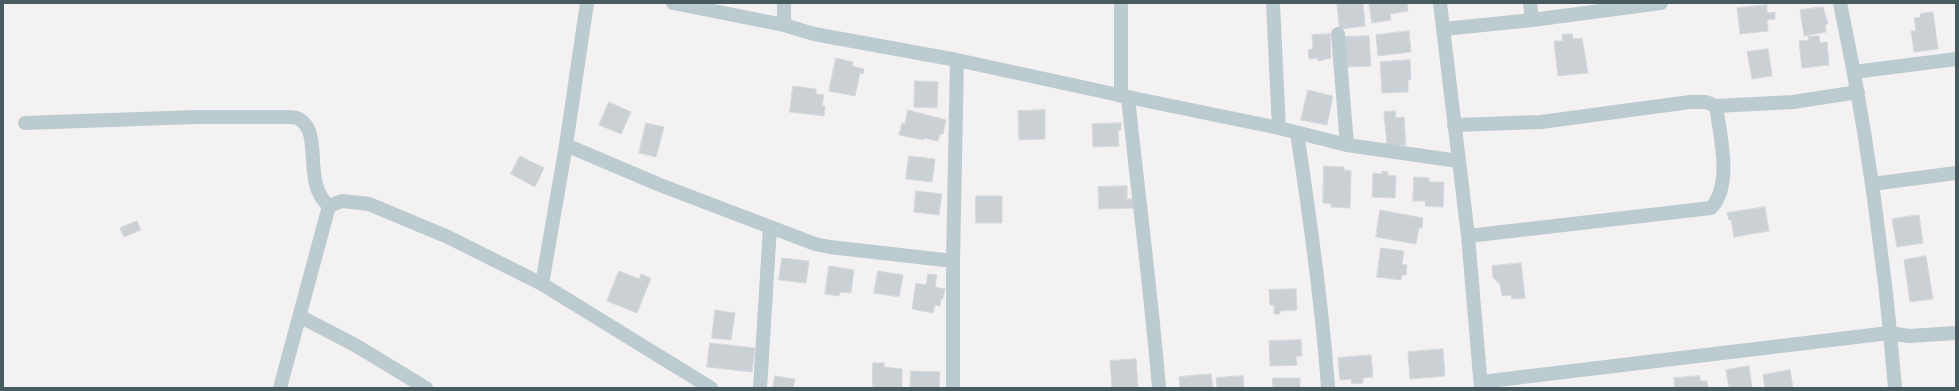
<!DOCTYPE html>
<html>
<head>
<meta charset="utf-8">
<style>
  body { margin:0 }
  #map { position:relative; width:1959px; height:391px; overflow:hidden; background:#f4f1f2; font-family:"Fira Sans Condensed",sans-serif }
  canvas { display:block }
  .frame { position:absolute; inset:0; border:4px solid #485b61; pointer-events:none }
</style>
</head>
<body>
<div id="map">
<canvas width="1959" height="391"></canvas>
<div class="frame"></div>
</div>
<script>
const ctx = document.querySelector('canvas').getContext('2d');
ctx.lineJoin = 'round';
function fillPath(path, color) { ctx.fillStyle = color; ctx.fill(path, 'evenodd'); }
function stroke(path, color, width, dash) { ctx.strokeStyle = color; ctx.lineWidth = width; ctx.lineCap = dash ? 'butt' : 'round'; ctx.setLineDash(dash || []); ctx.stroke(path); }
const building = new Path2D(`
  M1337 3H1363L1365 26 1340 29Z
  M1369 3H1407L1408 11 1390 14 1391 20 1372 23Z
  M1767 5V13L1775 12V19L1767 20 1768 31 1740 34 1737 8Z
  M1823 7 1828 24 1825 25 1826 32 1804 36 1800 10Z
  M1933 12 1938 49 1914 52 1911 31H1916L1914 18 1921 17 1920 14Z
  M1409 31 1411 52 1378 56 1376 35Z
  M1330 34 1331 58 1318 61 1317 58 1309 59 1308 50 1313 49 1312 35Z
  M1572 34 1573 39 1582 38 1588 73 1558 76 1554 41H1563L1562 35Z
  M1369 36 1371 66 1347 67 1345 37Z
  M1819 36 1820 43 1827 42 1829 65 1802 68 1799 41 1809 40 1808 37Z
  M1768 49 1772 76 1752 79 1747 52Z
  M836 58 853 62 852 66 864 69 863 74 860 73 855 96 829 91Z
  M1410 60 1411 80H1408V92L1382 93 1380 62Z
  M915 81 938 82 937 108 914 107Z
  M793 86 816 89V94L824 95 822 106H825L824 116 790 112Z
  M1308 90 1333 96 1327 125 1301 120Z
  M609 102 631 112 621 134 599 125Z
  M908 110 946 120 943 134H940L938 141 924 138 923 140 899 135 902 123 905 124Z
  M1045 110V139L1019 140 1018 111Z
  M1395 111 1396 118 1404 117 1406 145 1387 146 1384 112Z
  M646 123 664 127 656 157 639 153Z
  M1121 123V130H1118L1119 146 1093 147 1092 124Z
  M520 156 544 168 535 187 511 174Z
  M909 156 935 159 932 182 906 179Z
  M1324 166 1344 167V170L1351 171 1350 208 1331 207V204L1323 203Z
  M1382 171 1388 172 1387 175 1396 176 1395 198 1372 197 1373 173 1382 174Z
  M1414 177 1429 178V182H1444L1443 207 1425 206 1426 201H1413Z
  M1127 186V199H1136L1137 208 1099 209 1098 187Z
  M916 191 942 194 939 215 914 212Z
  M976 196H1002V223H976Z
  M1765 207 1769 231 1734 237 1731 220H1729L1727 213Z
  M1380 210 1423 218 1422 228H1419L1416 244 1376 237Z
  M1919 215 1923 243 1897 247 1892 219Z
  M137 221 141 230 124 237 120 228Z
  M1381 248 1404 251 1402 264 1407 265 1406 275H1402L1401 280 1377 277Z
  M1926 256 1933 299 1910 302 1904 260Z
  M782 258 809 261 806 283 779 280Z
  M1521 263 1525 298 1512 299 1511 295 1502 296 1500 284 1493 278 1492 266Z
  M829 266 854 270 851 293 840 292 839 296 825 294Z
  M619 271 639 279 641 274 651 278 637 313 607 301Z
  M878 271 903 275 899 297 874 293Z
  M928 274 937 275 935 287 945 289 943 299H941L940 306 935 305 933 313 912 309 916 283 926 285Z
  M1296 289 1297 310 1280 311V314H1274V305H1270L1269 290Z
  M715 310 735 313 731 340 712 338Z
  M1301 340 1302 356H1296L1297 365 1270 366 1269 341Z
  M710 343 755 348 752 372 707 367Z
  M1443 349 1445 376 1410 379 1408 352Z
  M1371 355 1373 377 1363 378V383L1352 384 1351 379 1340 380 1338 358Z
  M1136 359 1138 388H1112L1110 361Z
  M873 363H884V367L902 369V388H873Z
  M1749 366 1752 388H1729L1726 370Z
  M1790 370 1793 388H1765L1763 375Z
  M911 371 940 372 939 388H910Z
  M1211 374 1213 388H1180L1179 377Z
  M775 376 795 379 793 388H773Z
  M1243 376 1244 388H1217L1216 378Z
  M1700 376V381H1707L1708 388H1675L1674 378Z
  M1273 378H1300V388H1273Z`);
fillPath(building, '#cbd0d4');
stroke(building, '#d5d9dd', 1);
stroke(new Path2D(`
  M673 3 784 25
  M784 3V25L814 34 957 60 1128 97 1279 128 1347 145 1458 161
  M1121 3V96
  M1273 3 1279 128
  M1440 3 1468 236 1481 388
  M1530 3 1532 20
  M1840 3C1858 88 1872 174 1882 261 1888 303 1891 346 1895 388
  M1444 29 1532 20 1661 3
  M1338 34 1347 145
  M1854 72 1956 59
  M1128 97C1138 194 1151 291 1159 388
  M1716 106 1793 102 1858 92
  M25 123 195 117H287C290 117 296 117 299 119 324 133 301 182 329 206L280 388
  M1454 125 1541 122 1690 102H1706L1716 106C1720 135 1733 185 1711 208L1468 236
  M1297 133C1310 218 1322 302 1328 388
  M566 145 660 185 815 244 830 247 953 261
  M1872 184 1956 173
  M329 206 342 201 369 204 448 237 542 284 711 388
  M542 284 566 145 587 3
  M301 317 355 345 426 388
  M1481 382 1889 333 1909 336 1956 333
  M760 388 770 227
  M953 388V261L957 60`), '#bccbcf', 14);
</script>
</body>
</html>
